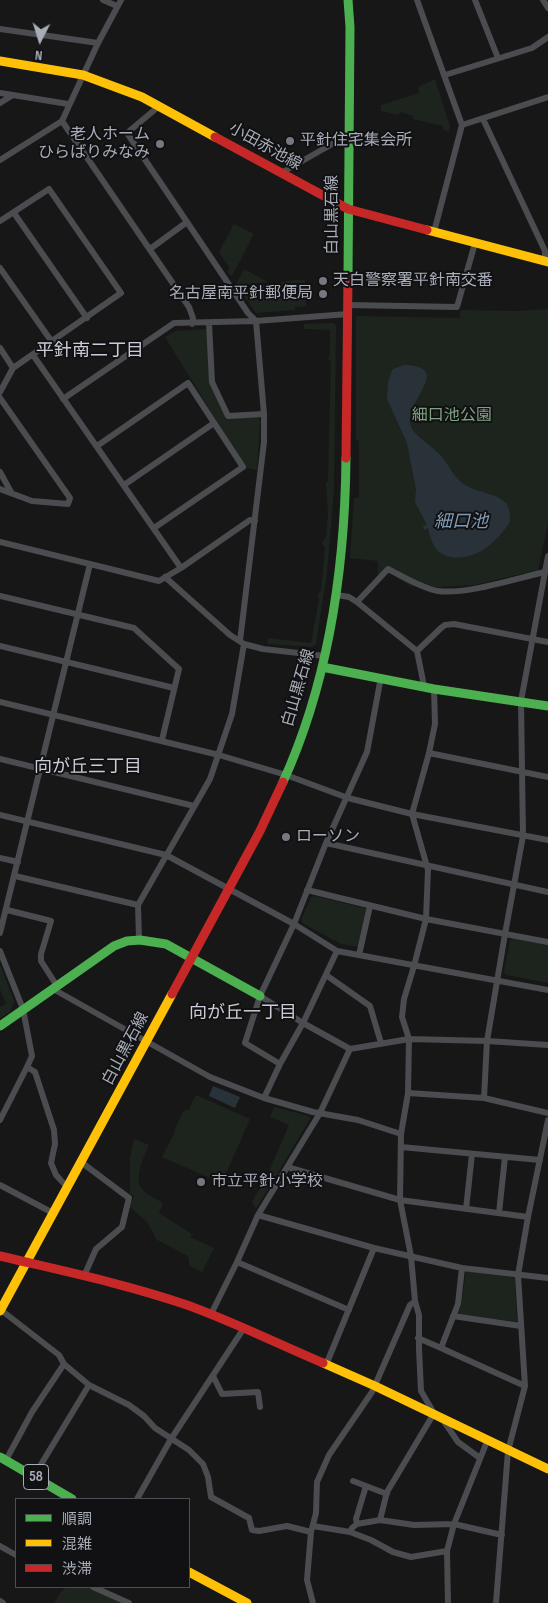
<!DOCTYPE html>
<html>
<head>
<meta charset="utf-8">
<style>
  body { margin:0 }
  #map { position:relative; width:548px; height:1603px; overflow:hidden; background:#171717; font-family:"Sofia Sans Condensed","Noto Sans JP",sans-serif }
  canvas { display:block }
  .legend { position:absolute; left:15px; top:1498px; width:175px; height:90px; box-sizing:border-box; background:#111113; border:1px solid #4d4f55; margin:0; padding:6px 9px; list-style:none; font-size:15px; color:#a8adb8 }
  .legend li { display:flex; align-items:center; gap:10px; height:25px }
  .legend b { width:25px; border:1px solid #4d4f55 }
  .north { position:absolute; left:15px; top:15px; width:50px; height:50px; -webkit-text-stroke:4px #111113; paint-order:stroke; rotate:185deg; font-size:14px; font-weight:700; line-height:20px; text-align:center; color:#a8adb8 }
  .north::after { content:''; display:block; margin:auto; width:18px; height:22px; background:#a8adb8; clip-path:polygon(50% 0,100% 100%,50% 72%,0 100%) }
</style>
</head>
<body>
<div id="map">
<canvas width="548" height="1603"></canvas>
<ul class="legend">
<li><b style="height:6px;background:#4caf50"></b>順調</li>
<li><b style="height:6px;background:#ffc107"></b>混雑</li>
<li><b style="height:6px;background:#c62828"></b>渋滞</li>
</ul>
<div class="north">N</div>
</div>
<script>
const ctx = document.querySelector('canvas').getContext('2d');
ctx.lineJoin = 'round';
function fillPath(path, color) { ctx.fillStyle = color; ctx.fill(path, 'evenodd'); }
function stroke(path, color, width, dash) { ctx.strokeStyle = color; ctx.lineWidth = width; ctx.lineCap = dash ? 'butt' : 'round'; ctx.setLineDash(dash || []); ctx.stroke(path); }
function write(font, color, halo, rows, align = 'center') {
  ctx.font = font + ' "Sofia Sans Condensed","Noto Sans JP",sans-serif'; ctx.lineWidth = 4; ctx.setLineDash([]); ctx.textBaseline = 'middle'; ctx.strokeStyle = halo; ctx.fillStyle = color; for (const [text, x, y, turn = 0] of rows) {
    ctx.save(); ctx.translate(x, y); ctx.rotate((+turn || 0) * Math.PI / 180); ctx.textAlign = isNaN(turn) ? turn : align; if (halo) ctx.strokeText(text, 0, 0); ctx.fillText(text, 0, 0); ctx.restore();
  }
}
fillPath(new Path2D(`
  M435 79 450 126 449 132 443 130V126L413 119V116L400 112 399 115 381 111V105L419 93 418 87Z
  M234 224 254 234 232 276H231L227 271 230 269 219 252Z
  M244 269 268 282 250 284 241 291 236 284Z
  M294 280H305L306 306 295 307V310L256 313 242 293 251 287Z
  M548 309V524L538 570 474 585 439 587 411 586 384 570 378 576V561L350 558 354 498H359V441L356 440V316L459 318 461 310 516 311Z
  M333 323 336 325 334 489 327 573 316 644 312 647 267 644 268 638 311 643 319 599 317 596 321 591 325 547 322 543 326 537 328 514 326 482H328L331 362 328 359 330 354V330L304 329V324Z
  M205 329 208 332 211 384 226 418 257 417 260 421 257 470 246 468 165 337 176 331Z
  M314 896 365 908 367 911 359 945 357 947 341 944 302 923 301 920 311 897Z
  M513 938 548 944V983L506 975 504 972 510 940Z
  M0 964 14 1001 10 1012 0 1018V1007L6 1004 0 989Z
  M196 1095 250 1119 222 1183 162 1157 175 1132 174 1131 183 1111 189 1109Z
  M274 1107 309 1116 310 1119 256 1209 252 1202 267 1176 289 1125 270 1117Z
  M134 1139 149 1145C144 1157 133 1177 142 1189 147 1195 157 1199 163 1203L159 1213 192 1234 190 1237 214 1248 202 1272 190 1266 188 1256 157 1240 147 1222 130 1207 134 1196 130 1193V1157Z
  M466 1271 515 1278 517 1322 458 1314 461 1306Z
  M66 1587H87L124 1603H54L60 1593Z`), '#1d241e');
fillPath(new Path2D(`
  M404 365C461 367 390 409 416 434 424 442 435 449 442 457 451 468 454 479 467 486 479 493 496 493 506 503 510 509 510 515 510 522 504 531 495 541 486 548 474 557 449 563 437 550 432 544 430 536 428 528L424 530 423 526 427 525 415 502 416 489 407 443 387 399 388 382 391 373 393 369Z
  M213 1086 240 1097 235 1108 209 1096Z`), '#2a3239');
stroke(new Path2D(`
  M103 0 117 6
  M121 0 98 43 62 121 189 307 193 318 192 324
  M417 0 462 125 434 232
  M475 0 498 58
  M543 0 548 8
  M0 29 98 43
  M445 75 532 48 548 37
  M0 93 13 95
  M0 103 13 95 68 104
  M483 119 545 251V261
  M462 125 548 97
  M0 160 62 121
  M281 173 348 135
  M14 213 87 318
  M0 221 49 189 121 293 13 368 0 348
  M187 222 248 313 256 321 264 414V442L240 641
  M150 249 187 222 127 133 158 107
  M0 268 52 342
  M348 305 457 307 475 243
  M209 323 212 382 228 416 264 414
  M33 355 181 568
  M0 392 13 368
  M0 398 70 498 68 504 32 501 0 489
  M63 399 174 323 256 321 348 314
  M97 446 188 383 243 467 154 528
  M0 472 11 492
  M124 485 214 423
  M0 542 159 581 181 568 250 520 255 521
  M165 577 230 635 244 644 263 649 325 656
  M337 595 349 597 357 602 417 651 424 686
  M0 596 134 628 179 669 162 740
  M357 602 388 569C402 576 423 589 438 591 466 595 517 578 545 572
  M0 646 174 688
  M417 651 441 628 445 625 454 624 548 642
  M0 702 219 755 286 775 348 798 412 814 548 840
  M429 753 548 777
  M0 759 194 806
  M0 815 166 855 294 924 337 951 548 990
  M326 843 548 892
  M0 858 18 862
  M15 876 138 905
  M307 890 426 919 548 942
  M7 910 51 921 41 954V961L57 986
  M0 933 90 564
  M139 939 138 905 210 779 232 714 244 644
  M0 951 23 1009 32 1056 27 1067 35 1072 54 1130 55 1144 51 1163 56 1175 68 1188
  M359 955 370 906
  M326 975 370 1006 381 1043
  M53 989 210 1077 264 1098 313 1112 358 1120 401 1134
  M260 996 303 1023 350 1049 409 1039 487 1041 548 1045
  M280 1064 245 1043 260 996 294 924 326 843 367 752 381 677
  M408 1093 484 1098 548 1113
  M264 1098 280 1064 303 1023 337 951
  M484 1098 487 1041 505 934 523 836 521 701 548 556
  M0 1120 27 1067
  M401 1147 540 1160
  M81 1162 129 1198 122 1227 96 1249 84 1276
  M287 1167 400 1200 528 1217
  M0 1185 53 1213
  M466 1209 472 1154
  M499 1213 505 1157
  M258 1215 374 1248 462 1268 548 1278
  M237 1262 349 1310
  M462 1268 458 1304 441 1348 525 1386
  M415 1301 419 1315V1349L421 1391 435 1415
  M1 1310 59 1355 64 1364 89 1385 34 1476
  M211 1314 237 1262 258 1215 320 1113 350 1049
  M453 1316 521 1326
  M418 1338 441 1348
  M326 1365 374 1248
  M213 1376 222 1394 258 1392 260 1407
  M89 1385 129 1405 144 1416 155 1428 189 1450 203 1464 208 1477 211 1497 249 1518 252 1530 259 1531 287 1526 311 1532
  M443 1420 458 1442 480 1458
  M6 1460 32 1412 64 1364
  M353 1481 387 1494
  M137 1499 171 1439 244 1328
  M380 1520 387 1492 433 1415
  M357 1524 356 1519 366 1486
  M313 1526 350 1532 371 1540 393 1552 411 1557 447 1551
  M350 1532 352 1528 357 1524 380 1520 414 1525 454 1524 502 1535
  M0 1546 16 1555
  M93 1587 129 1603
  M0 1601 3 1603
  M313 1603 307 1580 311 1532 316 1513 317 1482 329 1455 372 1392 410 1305 415 1301 411 1256 400 1200 401 1134 408 1093 409 1039 402 1017 404 999 414 966 426 919 428 870 412 814 429 753 435 724 434 689
  M448 1603 447 1551 454 1524 488 1439
  M496 1603 508 1451 525 1386 518 1275 528 1217 548 1120`), '#4b4c50', 6);
stroke(new Path2D(`
  M348 276 350 27 348 0
  M322 667 434 689 548 706
  M283 782C329 681 345 567 346 458
  M0 1026 114 946 127 941 140 940 166 944 260 996
  M0 1457 72 1499`), '#4caf50', 9);
stroke(new Path2D(`
  M0 61 83 75 142 97 215 137
  M427 230 548 262
  M0 1311 172 994
  M323 1363 375 1386 548 1469
  M189 1572 247 1603`), '#ffc107', 9);
stroke(new Path2D(`
  M215 137 348 209 427 230
  M346 458 348 276
  M172 994 260 831 283 782
  M0 1256C63 1271 126 1284 187 1305 234 1322 278 1344 323 1363`), '#c62828', 9);
for (const [x, y, r, color] of [
  [290,141,5,"#757880"],
  [160,144,5,"#757880"],
  [323,281,5,"#757880"],
  [323,294,5,"#757880"],
  [286,837,5,"#757880"],
  [201,1182,5,"#757880"]
]) { const dot = new Path2D(); dot.arc(x, y, r, 0, 2 * Math.PI); ctx.fillStyle = color; ctx.fill(dot); stroke(dot, '#111113', 2); }
for (const [x, y, w] of [
  [36,1477,25]
]) { const box = new Path2D(); box.roundRect(x - w / 2, y - 12.5, w, 25, 4); ctx.fillStyle = '#111113'; ctx.fill(box); stroke(box, '#a8adb8', 1); }
write('bold 15px', '#a8adb8', null, [
  ["58",36,1477]
]);
write('16px', '#a8adb8', '#111113', [
  ["老人ホーム",150,135,"right"],
  ["ひらばりみなみ",150,153,"right"],
  ["平針住宅集会所",300,141],
  ["天白警察署平針南交番",333,281],
  ["名古屋南平針郵便局",313,294,"right"],
  ["ローソン",296,837],
  ["市立平針小学校",211,1182]
], 'left');
write('16px', '#a8adb8', '#111113', [
  ["小田赤池線",265,147,29],
  ["白山黒石線",333,215,-90],
  ["白山黒石線",299,688,-74],
  ["白山黒石線",126,1049,-62]
]);
write('16px', '#7fa381', '#111113', [
  ["細口池公園",452,416]
]);
write('18px', '#c9ccd4', '#111113', [
  ["平針南二丁目",90,351],
  ["向が丘三丁目",88,767],
  ["向が丘一丁目",243,1013]
]);
write('italic 18px', '#7f9bb3', '#111113', [
  ["細口池",461,522]
]);
</script>
</body>
</html>
